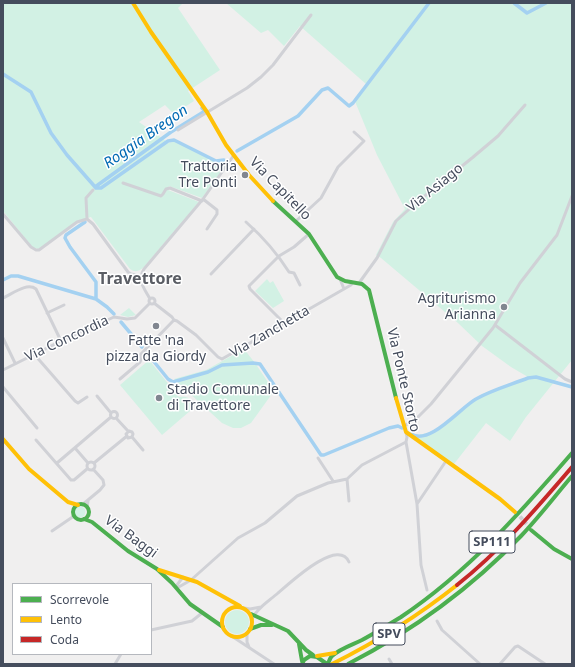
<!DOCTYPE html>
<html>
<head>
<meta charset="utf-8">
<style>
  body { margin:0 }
  #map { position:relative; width:575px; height:667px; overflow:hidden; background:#f0efef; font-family:"Noto Sans",sans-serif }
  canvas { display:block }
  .frame { position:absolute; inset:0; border:4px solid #454d5d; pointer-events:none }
  .legend { position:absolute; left:12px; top:583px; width:140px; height:72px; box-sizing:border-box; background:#fff; border:1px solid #b5b8be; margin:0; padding:5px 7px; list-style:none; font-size:12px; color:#454d5d }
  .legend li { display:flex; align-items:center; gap:8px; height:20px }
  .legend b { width:20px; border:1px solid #b5b8be }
</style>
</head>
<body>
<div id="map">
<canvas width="575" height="667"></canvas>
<div class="frame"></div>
<ul class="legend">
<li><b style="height:5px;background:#4caf50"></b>Scorrevole</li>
<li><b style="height:5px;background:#ffc107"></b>Lento</li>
<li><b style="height:5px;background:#c62828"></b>Coda</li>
</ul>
</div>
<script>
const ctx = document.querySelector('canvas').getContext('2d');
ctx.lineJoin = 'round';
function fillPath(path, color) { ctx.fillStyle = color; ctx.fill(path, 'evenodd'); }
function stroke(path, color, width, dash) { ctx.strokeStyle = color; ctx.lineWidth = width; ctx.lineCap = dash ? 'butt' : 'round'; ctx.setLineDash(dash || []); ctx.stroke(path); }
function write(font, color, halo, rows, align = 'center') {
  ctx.font = font + ' "Noto Sans",sans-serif'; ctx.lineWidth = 3; ctx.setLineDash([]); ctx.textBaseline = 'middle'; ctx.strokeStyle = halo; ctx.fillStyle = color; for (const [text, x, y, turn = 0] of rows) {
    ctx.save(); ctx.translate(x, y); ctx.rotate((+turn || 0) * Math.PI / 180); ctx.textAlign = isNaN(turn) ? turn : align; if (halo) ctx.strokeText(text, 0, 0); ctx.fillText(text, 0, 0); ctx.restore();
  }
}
fillPath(new Path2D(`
  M3 3H183L178 8 220 70 188 91 194 101 174 114 165 105 139 122 169 143 176 141 220 162 224 161 226 165 202 198 169 186 168 190 199 202 144 267C139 271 136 273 130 269L91 217 80 220 39 249 33 248 3 211Z
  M226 3H572V360L526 417 510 441 486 423 454 464 415 438 416 434C434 438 459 410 473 400 489 388 511 386 528 377L511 367 482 346 458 323 381 258 376 255 393 222 405 209 377 155 354 99 366 84 300 26 284 46 268 30 261 33Z
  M267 279 270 283 273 281 284 301 273 308 255 291Z
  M129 308 136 315 128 317 120 315Z
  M244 349 255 363 274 391 251 423 241 428H233L222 423 174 379 206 370Z
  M149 360 179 397C186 396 191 397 193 405L190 411 162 435 120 385Z
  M74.5 512a5.5 5.5 0 1 1 11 0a5.5 5.5 0 1 1-11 0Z
  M225 622a12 12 0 1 1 24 0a12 12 0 1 1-24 0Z`), '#d2f1e4');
stroke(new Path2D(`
  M514 3 527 13 546 3
  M3 74 31 92 51 133 67 155 96 188H101L168 141 174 140 216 161 224 160
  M237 151 298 116 322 90 328 88 349 106 353 103 429 3
  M95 187 171 132 205 111 202 108
  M85 222 66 235 65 238 70 247 96 282V299
  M3 280 11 276H18L96 299 107 307 114 314
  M121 322 142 347
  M147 353 168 379 173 382 208 372 222 365 253 363 260 364 321 455H324L389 428 398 426 402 428
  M411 434C430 446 461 407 476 399 492 390 510 385 528 378L536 377 572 387`), '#a4d1f1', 3.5);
stroke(new Path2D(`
  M516 512 530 528`), '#cecfd2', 4, [4, 2]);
stroke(new Path2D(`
  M178 130 247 88 261 77 273 65 311 15
  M123 183 161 196 163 194 166 189 170 188 202 201
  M203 199 217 210V214L207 229
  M3 214 31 247 36 250H39L77 222 87 219 93 224 128 272 131 274 140 276
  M87 219 86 198 93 190
  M296 221 321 198 338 167 364 141 354 132
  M246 222C263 237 277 253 289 272L294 273 300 285
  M211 274 254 229
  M340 279 344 289
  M359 283 377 258 396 221 416 203 472 158 498 136 525 105
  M3 298C12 294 27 282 36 289L61 341
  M149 301a3 3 0 1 1 6 0a3 3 0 1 1-6 0Z
  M150 299C144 288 137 281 144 269L203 199 234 155
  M154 303 172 317 174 320 177 321 196 335 218 357 222 359 344 289 351 285 352 283
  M47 313 64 305
  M285 324 250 289 249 286 279 256 294 247 309 234
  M495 325 565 379 572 382
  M3 338 15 363
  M34 354 75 401 78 403 87 397
  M3 370 61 341 114 317 127 319 135 318 150 303
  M120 379 140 362 141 359 140 355 174 320
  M3 387 37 428
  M97 396 111 413
  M110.5 415a3.5 3.5 0 1 1 7 0a3.5 3.5 0 1 1-7 0Z
  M116 418 128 431
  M404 426 416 419 431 404 493 328 520 283 557 235 572 196
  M406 432 407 437 406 442 417 504 421 565 427 590
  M132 437 128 438 126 434 129 431 132 432 133 434 132 437 143 450
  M36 440 71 480H74L87 469
  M75 448 88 463
  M318 458 333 481
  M87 466a4 4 0 1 1 8 0a4 4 0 1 1-8 0Z
  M57 463 111 417
  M94 463 127 436
  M347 479 349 501
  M417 504 446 461
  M82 505 100 490 104 485 103 480 93 469
  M87 508 88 501
  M52 531 74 516
  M177 588 191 580 238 538 265 523 297 496 328 483 347 479 362 465 406 442
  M177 588V585L183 577
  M244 608 250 609 261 607
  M252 619C257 608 269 601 278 593 289 584 338 537 349 562
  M437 621 442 630 480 664
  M151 630 192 621 202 613
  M247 633V642L249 647
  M230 635 274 664
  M389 659 392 664
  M115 664 121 654
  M500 664 515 647 518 646 545 664`), '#d0d1d6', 3);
stroke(new Path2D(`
  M273 201 309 234 337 277 345 281 362 284 369 290 396 398
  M73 512a8 8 0 1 1 16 0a8 8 0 1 1-16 0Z
  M84 519 92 522 128 551 157 569 172 583 190 604 223 627
  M531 530 554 549 572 559
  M251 614 288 631 306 650 313 655
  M250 629 261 625H272
  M299 644 302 661
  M302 664 304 660 310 656 317 657 327 664
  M328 664C329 661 330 658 332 656 341 648 352 645 362 640 375 633 388 625 401 617 468 572 520 513 572 453
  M348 664C412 631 471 588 521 536 539 517 555 496 572 476`), '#4caf50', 4);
stroke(new Path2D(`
  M133 3 151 32 207 112 226 145 249 175 273 201
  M396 398 406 432 500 499 515 512
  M3 439 29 469 68 502 78 505
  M159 570 197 582 240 606
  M222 622a15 15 0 1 1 30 0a15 15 0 1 1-30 0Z
  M317 656 335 653
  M332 664C376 642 418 616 457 585`), '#ffc107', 4);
stroke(new Path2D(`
  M457 585C500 551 536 509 572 467`), '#c62828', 4);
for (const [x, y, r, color] of [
  [245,175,4,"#818690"],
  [504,307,4,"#818690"],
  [156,326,4,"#818690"],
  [159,398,4,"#818690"]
]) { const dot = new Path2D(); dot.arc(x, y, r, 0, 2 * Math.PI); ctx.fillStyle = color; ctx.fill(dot); stroke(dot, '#fff', 1.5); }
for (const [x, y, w] of [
  [492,542,46],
  [389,634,32]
]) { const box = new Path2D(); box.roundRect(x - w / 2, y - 11, w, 22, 3); ctx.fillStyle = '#fff'; ctx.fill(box); stroke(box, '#454d5d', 1); }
write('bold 13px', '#454d5d', null, [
  ["SP111",492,542],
  ["SPV",389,634]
]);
write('14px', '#454d5d', '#fff', [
  ["Trattoria",237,167],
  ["Tre Ponti",237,183],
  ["Agriturismo",496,299],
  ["Arianna",496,315],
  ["Fatte 'na",156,341,"center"],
  ["pizza da Giordy",156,357,"center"],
  ["Stadio Comunale",167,390,"left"],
  ["di Travettore",167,406,"left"]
], 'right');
write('14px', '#454d5d', '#fff', [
  ["Via Asiago",435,188,-39],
  ["Via Capitello",280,189,46],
  ["Via Zanchetta",270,332,-30],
  ["Via Concordia",67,339,-25],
  ["Via Ponte Storto",403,380,77],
  ["Via Baggi",131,537,36]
]);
write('italic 15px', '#026ab4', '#fff', [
  ["Roggia Bregon",146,137,-35]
]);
write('bold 16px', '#5a5d64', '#fff', [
  ["Travettore",140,279]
]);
</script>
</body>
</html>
